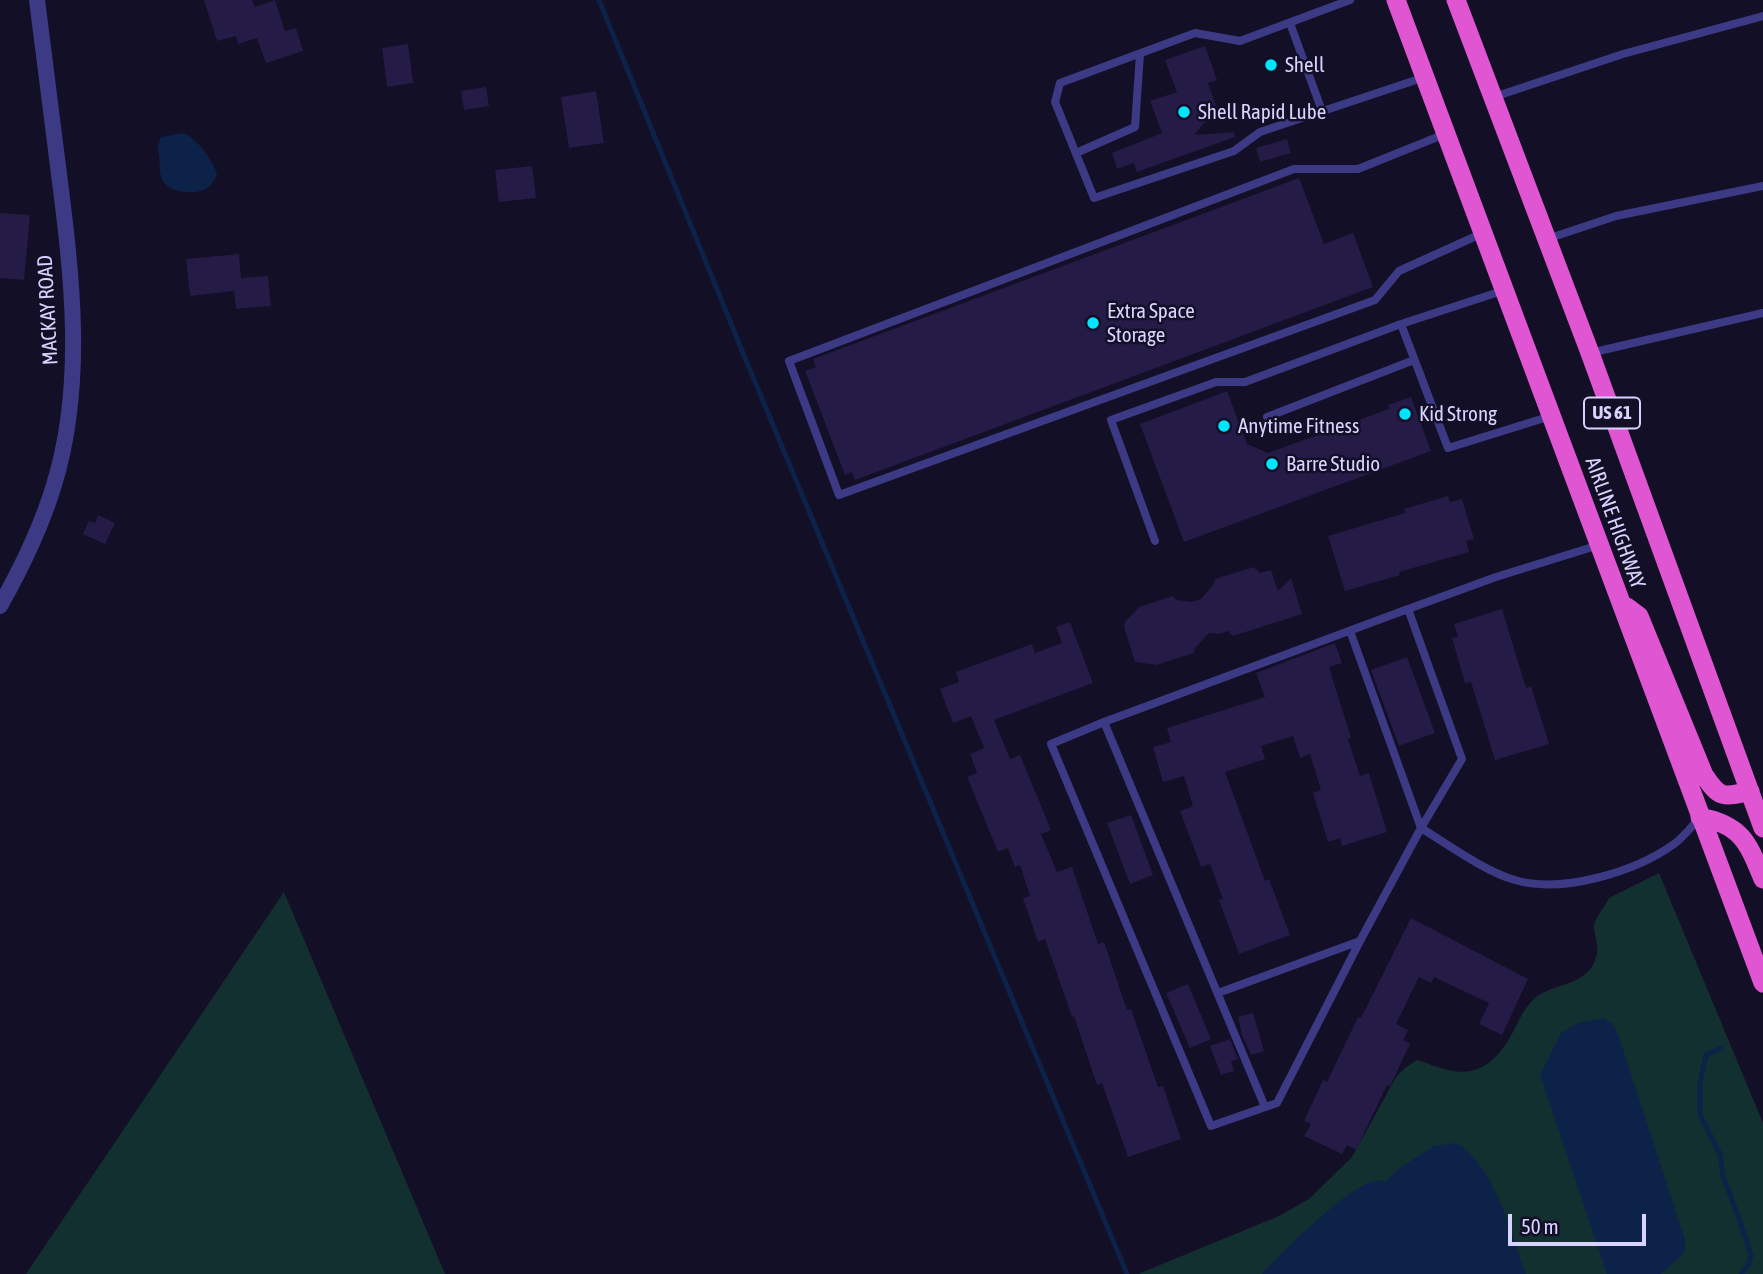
<!DOCTYPE html>
<html>
<head>
<meta charset="utf-8">
<style>
  body { margin:0 }
  #map { position:relative; width:1763px; height:1274px; overflow:hidden; background:#130f26; font-family:"Asap Condensed",sans-serif }
  canvas { display:block }
  .scale { position:absolute; left:1508px; top:1214px; width:138px; height:32px; box-sizing:border-box; border:4px solid #d9d4ff; border-top:0; padding-left:9px; font-size:21px; line-height:24px; white-space:nowrap; color:#d9d4ff; -webkit-text-stroke:5px #130f26; paint-order:stroke }
</style>
</head>
<body>
<div id="map">
<canvas width="1763" height="1274"></canvas>
<div class="scale">50 m</div>
</div>
<script>
const ctx = document.querySelector('canvas').getContext('2d');
ctx.lineJoin = 'round';
function fillPath(path, color) { ctx.fillStyle = color; ctx.fill(path, 'evenodd'); }
function stroke(path, color, width, dash) { ctx.strokeStyle = color; ctx.lineWidth = width; ctx.lineCap = dash ? 'butt' : 'round'; ctx.setLineDash(dash || []); ctx.stroke(path); }
function write(font, color, halo, rows, align = 'center') {
  ctx.font = font + ' "Asap Condensed",sans-serif'; ctx.lineWidth = 5; ctx.setLineDash([]); ctx.textBaseline = 'middle'; ctx.strokeStyle = halo; ctx.fillStyle = color; for (const [text, x, y, turn = 0] of rows) {
    ctx.save(); ctx.translate(x, y); ctx.rotate((+turn || 0) * Math.PI / 180); ctx.textAlign = isNaN(turn) ? turn : align; if (halo) ctx.strokeText(text, 0, 0); ctx.fillText(text, 0, 0); ctx.restore();
  }
}
fillPath(new Path2D(`
  M1659 873 1763 1123V1274H1138L1279 1216 1309 1199 1352 1157 1396 1077 1405 1068 1417 1060C1428 1063 1438 1068 1448 1070 1484 1079 1503 1053 1517 1024 1522 1014 1529 1001 1539 995 1557 984 1584 984 1594 963 1602 945 1594 941 1594 926 1594 919 1605 907 1609 898Z
  M284 892 445 1274H26Z`), '#12302f');
fillPath(new Path2D(`
  M183 133C197 138 214 161 217 175 214 180 211 186 206 189 194 195 170 193 163 181 157 171 162 158 157 147L161 137Z
  M1604 1018 1613 1024 1618 1034 1686 1243 1683 1254 1661 1274H1607L1540 1075 1561 1033 1578 1023Z
  M1457 1143C1494 1165 1511 1234 1526 1274H1262C1280 1254 1350 1184 1375 1181 1378 1180 1382 1181 1385 1182L1401 1167 1434 1146Z`), '#0c2248');
stroke(new Path2D(`
  M599 0 743 353 1127 1274
  M1721 1048 1706 1055 1700 1083V1115L1720 1154 1723 1176 1741 1224 1751 1255 1748 1266 1741 1274`), '#0c2248', 5);
fillPath(new Path2D(`
  M204 0H252L255 7 275 0 285 31 296 28 303 51 266 63 257 38 238 44 236 36 217 41Z
  M408 44 413 83 387 87 382 48Z
  M1205 46 1217 80 1208 83 1217 108 1194 135 1234 132 1235 137 1137 172 1134 163 1117 169 1112 153 1162 133 1150 101 1177 92 1165 60Z
  M486 87 489 106 464 110 461 91Z
  M596 91 604 143 569 148 561 97Z
  M1287 139 1291 153 1260 162 1256 148Z
  M532 166 536 198 499 202 495 170Z
  M1299 178 1324 244 1353 233 1373 287 855 480 852 472 845 475 805 371 816 367 813 359Z
  M0 213 30 215 24 280 0 278Z
  M239 254 241 278 268 276 271 306 236 309 234 291 190 296 186 259Z
  M1227 391 1247 444 1268 453 1389 409 1388 405 1411 397 1431 451 1184 542 1140 424Z
  M1448 496 1450 502 1462 499 1474 539 1466 541 1469 552 1399 572 1400 575 1345 591 1328 536 1405 513 1404 509Z
  M98 515 115 523 105 544 83 534 89 521 95 523Z
  M1254 567 1260 573 1271 570 1278 591 1291 578 1302 614 1233 636 1228 631 1219 634 1209 633 1195 648 1194 653 1156 665 1135 662 1124 627 1125 622 1139 607 1173 596 1176 600 1191 602 1201 599 1213 585 1215 579Z
  M1502 609 1526 688 1531 686 1549 744 1495 760 1471 682 1465 683 1452 638 1458 637 1454 624Z
  M1070 622 1093 683 994 720 1010 759 1020 755 1051 830 1041 834 1057 872 1072 867 1098 944 1104 942 1127 1010 1131 1009 1158 1087 1163 1086 1181 1139 1128 1157 1102 1083 1097 1085 1074 1016 1072 1017 1045 939 1038 942 1023 898 1030 896 1020 865 1015 867 1008 848 998 852 967 777 977 773 970 754 984 748 971 716 953 723 940 689 959 682 956 672 1032 644 1035 653 1062 643 1056 627Z
  M1335 643 1342 663 1329 667 1351 738 1348 739 1360 776 1369 773 1387 832 1342 846 1340 838 1328 842 1313 793 1321 790 1310 754 1300 758 1293 736 1261 746 1265 759 1225 772 1265 881 1269 879 1290 935 1239 954 1219 900 1223 899 1210 864 1201 867 1180 811 1193 806 1184 776 1163 782 1153 747 1171 742 1167 728 1265 697 1256 673Z
  M1407 657 1435 733 1399 746 1371 670Z
  M1131 815 1153 875 1130 884 1107 823Z
  M1411 918 1528 979 1502 1035 1479 1024 1489 1003 1434 977 1431 983 1419 977 1396 1024 1408 1030 1403 1040 1410 1044 1390 1086 1387 1085 1356 1150 1347 1145 1342 1154 1304 1136 1311 1124 1304 1121 1323 1080 1327 1082 1358 1017 1361 1018Z
  M1188 984 1211 1039 1190 1048 1166 993Z
  M1253 1013 1264 1051 1251 1055 1242 1035 1238 1017Z
  M1230 1039 1238 1059 1231 1061 1234 1071 1221 1075 1210 1046Z`), '#241b47');
stroke(new Path2D(`
  M1350 0 1240 41 1195 33 1060 83 1055 102 1094 198 1234 151 1260 132 1425 77
  M1290 23 1322 111
  M1494 97 1623 54 1763 16
  M1445 134 1358 169H1294L789 361 839 495 1375 300 1399 271 1483 233
  M1076 153 1135 127 1140 54
  M1547 239 1616 216 1763 186
  M1502 291 1401 324 1448 448 1551 416
  M1590 353 1763 313
  M1267 417 1414 360
  M1155 541 1111 420 1216 382H1245L1401 324
  M1408 609 1496 577 1599 545
  M1350 631 1421 828 1360 941 1277 1103 1211 1126 1051 744 1104 722 1408 609 1462 759 1421 828C1447 844 1486 872 1515 880 1562 894 1635 872 1674 844 1684 837 1692 826 1700 817
  M1104 722 1265 1107
  M1218 993 1360 941`), '#3d3a85', 8);
stroke(new Path2D(`
  M0 606C22 567 41 528 54 485 85 384 72 276 59 174 52 116 44 58 37 0`), '#3d3a85', 16);
stroke(new Path2D(`
  M1396 0 1763 983
  M1456 0 1590 353 1763 828
  M1627 607 1639 616 1704 775C1719 798 1723 798 1750 791
  M1700 817C1742 825 1748 843 1763 879`), '#e055d1', 19);
for (const [x, y, r, color] of [
  [1271,65,7,"#00e5ff"],
  [1184,112,7,"#00e5ff"],
  [1093,323,7,"#00e5ff"],
  [1405,414,7,"#00e5ff"],
  [1224,426,7,"#00e5ff"],
  [1272,464,7,"#00e5ff"]
]) { const dot = new Path2D(); dot.arc(x, y, r, 0, 2 * Math.PI); ctx.fillStyle = color; ctx.fill(dot); stroke(dot, '#130f26', 2.5); }
for (const [x, y, w] of [
  [1612,413,56]
]) { const box = new Path2D(); box.roundRect(x - w / 2, y - 15.5, w, 31, 5); ctx.fillStyle = '#130f26'; ctx.fill(box); stroke(box, '#d9d4ff', 2); }
write('bold 19px', '#d9d4ff', null, [
  ["US 61",1612,413]
]);
write('21px', '#d9d4ff', '#130f26', [
  ["Shell",1285,65],
  ["Shell Rapid Lube",1198,112],
  ["Extra Space",1107,311],
  ["Storage",1107,335],
  ["Kid Strong",1419,414],
  ["Anytime Fitness",1238,426],
  ["Barre Studio",1286,464]
], 'left');
write('21px', '#d9d4ff', '#130f26', [
  ["MACKAY ROAD",48,310,-93],
  ["AIRLINE HIGHWAY",1615,523,70]
]);
</script>
</body>
</html>
